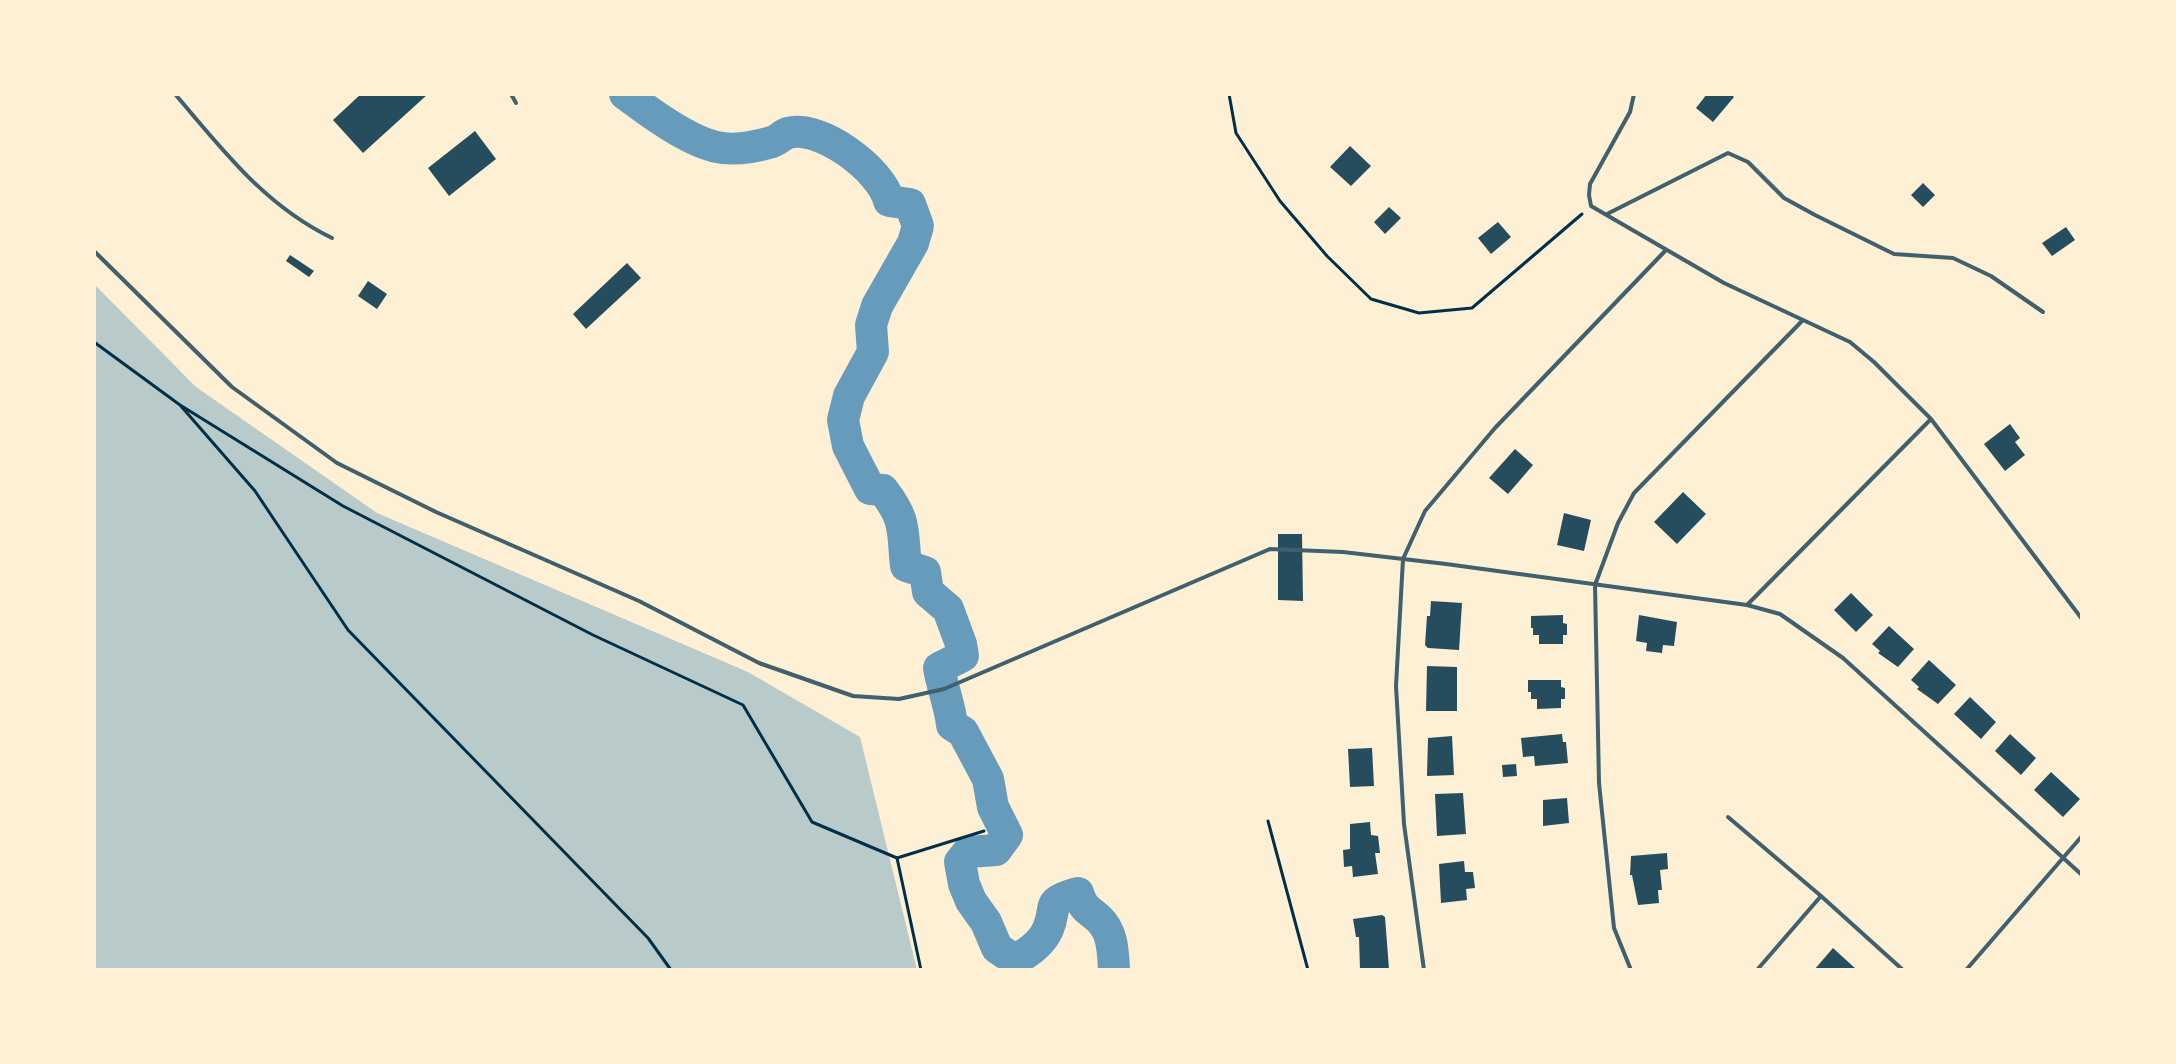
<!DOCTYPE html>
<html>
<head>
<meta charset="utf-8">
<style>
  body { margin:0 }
  #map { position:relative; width:2176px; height:1064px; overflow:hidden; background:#fdf0d5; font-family:Helvetica,sans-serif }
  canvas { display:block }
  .frame { position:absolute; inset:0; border:96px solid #fdf0d5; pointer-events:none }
</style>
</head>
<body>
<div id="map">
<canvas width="2176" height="1064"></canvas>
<div class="frame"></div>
</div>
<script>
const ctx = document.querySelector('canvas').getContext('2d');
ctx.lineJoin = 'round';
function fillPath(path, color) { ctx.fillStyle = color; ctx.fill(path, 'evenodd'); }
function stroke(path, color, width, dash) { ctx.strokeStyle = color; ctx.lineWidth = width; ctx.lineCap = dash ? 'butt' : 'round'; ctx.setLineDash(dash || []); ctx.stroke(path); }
fillPath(new Path2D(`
  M94 284 196 387 377 513 748 672 860 737 917 970H94Z`), '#b9caca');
stroke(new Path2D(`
  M625 94C649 112 693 145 723 148 737 150 758 146 772 142 778 140 782 135 788 133 820 124 882 170 889 201L910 204 918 226 913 243 877 306 871 325 873 352 849 396 843 420 848 446 870 489 883 490C907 521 902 530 906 566L925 572 928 592 948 609 961 644 963 656 939 668C942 687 950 705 952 725L963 732 988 779 993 807 1007 835 996 850 968 852 960 862 964 884 971 901 986 922 997 948 1015 960C1028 953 1042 943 1048 929 1058 906 1044 902 1078 893 1084 910 1087 908 1099 919 1113 932 1113 952 1114 970`), '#669bbc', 32);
fillPath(new Path2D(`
  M361 94H428L363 153 333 120Z
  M1707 94H1731L1734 97 1713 122 1696 108Z
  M475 131 496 159 449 196 428 168Z
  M1350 146 1371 166 1351 186 1330 167Z
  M1923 183 1935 195 1923 207 1911 195Z
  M1389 207 1401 218 1385 234 1374 222Z
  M1498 222 1511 237 1491 254 1478 238Z
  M2066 227 2075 240 2052 256 2042 243Z
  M290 255 314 271 309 277 286 261Z
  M627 263 641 278 586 329 573 314Z
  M368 281 387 294 377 309 358 296Z
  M2010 424 2020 438 2015 442 2025 455 2005 471 1984 444Z
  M1515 449 1533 465 1508 494 1489 478Z
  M1683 492 1706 514 1677 544 1654 522Z
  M1564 513 1591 520 1584 551 1557 545Z
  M1278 534H1302L1303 601 1278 600Z
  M1851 593 1873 615 1856 632 1834 610Z
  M1431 601 1462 603 1459 650 1428 648 1425 645 1427 616H1430Z
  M1563 615V623L1567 624V635H1563V644H1539V635H1533V628H1531V616Z
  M1639 615 1677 622 1674 646 1663 645 1662 653 1646 651 1647 643 1636 641Z
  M1889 626 1914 649 1898 667 1878 653 1880 651 1872 644Z
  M1929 660 1956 685 1938 704 1917 689 1919 687 1911 680Z
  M1427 666 1457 667V711H1426Z
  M1528 680H1561V687L1565 688V699H1561V708L1537 709V699H1531V692H1528Z
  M1970 697 1996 722 1981 739 1954 714Z
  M1562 734 1563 742H1566L1568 763 1535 766 1534 756 1523 757 1521 738Z
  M2010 734 2036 758 2021 775 1995 751Z
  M1452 736 1454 775 1427 776 1428 738Z
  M1372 748 1374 786 1350 787 1348 749Z
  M1516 764 1517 776 1503 777 1502 765Z
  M2051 772 2080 799 2063 817 2034 790Z
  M1463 793 1466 834 1437 836 1435 794Z
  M1567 798 1569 823 1543 826V800Z
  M1370 822 1371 835 1378 836 1380 853H1375L1378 874 1353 877 1352 866 1344 867 1343 850 1350 849V824Z
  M1667 853 1668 869 1660 870 1662 890H1658L1659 903 1638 905 1632 875H1630L1631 856Z
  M1464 861 1465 872H1473L1475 888 1466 889 1467 900 1441 903 1439 864Z
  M1382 915 1385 917 1389 969 1360 970 1359 937H1356L1353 919Z
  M1833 948 1857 970H1814Z`), '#264d5e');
stroke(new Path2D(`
  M1229 94 1236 133 1280 201 1327 256 1371 299 1419 313 1472 308 1582 214
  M94 342 180 405 255 491 348 630 648 938 671 970
  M180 405 343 506 593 635 743 705 812 822 897 858 984 831
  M1268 821 1308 970
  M897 858 921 970`), '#003049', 3);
stroke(new Path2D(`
  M175 94C223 150 264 205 332 238
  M511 94 516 103
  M1634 94 1630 112 1590 184 1589 195 1591 206 1724 283 1850 342 1874 362 1931 419 2082 619
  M1607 214 1728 153 1748 162 1784 198 1815 215 1894 254 1953 258 1991 276 2043 312
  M94 251 232 387 337 463 436 512 639 601 759 663 853 696 899 699 944 689 1270 549 1343 552 1446 564 1747 605 1780 614 1843 658 2082 875
  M1747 605 1931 419
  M1728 817 1821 896 1903 970
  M1424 970 1404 824 1396 686 1403 559 1425 511 1495 428 1666 250
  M1631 970 1614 928 1599 783 1595 585 1618 523 1634 493 1802 321
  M1757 970 1821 896
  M1966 970 2082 836`), '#3f606c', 4);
</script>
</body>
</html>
